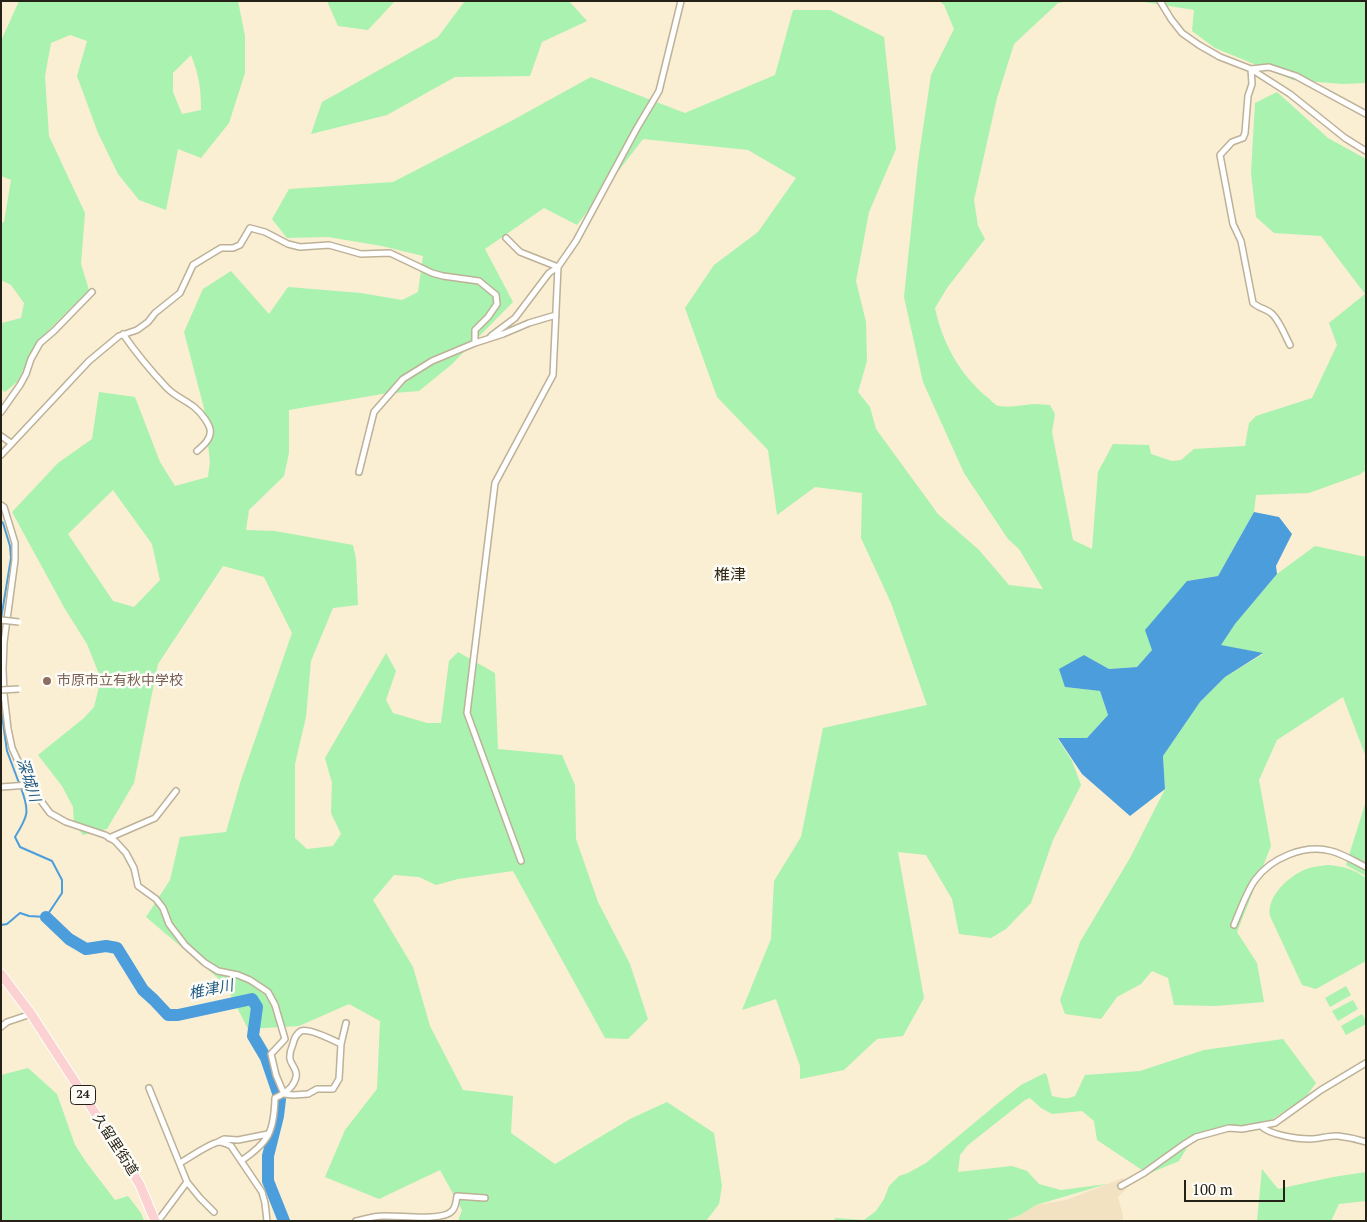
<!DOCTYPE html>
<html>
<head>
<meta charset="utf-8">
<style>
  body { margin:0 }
  #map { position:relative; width:1367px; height:1222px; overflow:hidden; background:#faeed3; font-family:"PT Serif",serif }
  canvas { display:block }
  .frame { position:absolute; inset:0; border:2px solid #252117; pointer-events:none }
  .scale { position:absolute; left:1184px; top:1180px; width:101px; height:22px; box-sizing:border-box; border:2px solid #252117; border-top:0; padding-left:6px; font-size:15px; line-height:18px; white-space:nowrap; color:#252117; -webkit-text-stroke:4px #fefcf7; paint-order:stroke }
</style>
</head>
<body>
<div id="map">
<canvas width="1367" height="1222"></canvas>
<div class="frame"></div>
<div class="scale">100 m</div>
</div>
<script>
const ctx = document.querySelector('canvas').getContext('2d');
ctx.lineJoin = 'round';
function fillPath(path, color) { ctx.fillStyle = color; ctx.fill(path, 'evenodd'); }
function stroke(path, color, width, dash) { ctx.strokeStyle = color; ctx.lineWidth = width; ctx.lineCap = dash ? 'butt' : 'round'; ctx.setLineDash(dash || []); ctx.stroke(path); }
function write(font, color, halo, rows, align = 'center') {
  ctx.font = font + ' "PT Serif","Noto Sans JP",serif'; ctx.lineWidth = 5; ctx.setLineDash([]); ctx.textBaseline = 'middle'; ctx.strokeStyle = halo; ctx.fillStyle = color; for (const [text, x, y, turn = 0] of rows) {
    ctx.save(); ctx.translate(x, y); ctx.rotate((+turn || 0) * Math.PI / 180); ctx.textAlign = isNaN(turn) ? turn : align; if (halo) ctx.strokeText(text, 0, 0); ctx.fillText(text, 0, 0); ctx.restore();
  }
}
fillPath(new Path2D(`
  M1123 1178 1129 1186 1118 1197 1123 1216V1221H1004L1020 1215 1036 1205 1066 1200Z`), '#f2e2c1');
fillPath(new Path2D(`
  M19 1H238L245 36V73L229 123 201 158 178 149 166 210 139 200 118 174 98 133 77 76 87 41 70 35 51 43 45 76 49 136 85 213 81 264 89 290 42 337 17 382 5 392 1 389V322L2 323 21 318 24 303 11 285 1 280V223L4 222 11 180 1 176V41ZM191 55C199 75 201 88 201 110L182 114 173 92V73Z
  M327 1H395L368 30 338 26Z
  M465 1H569L587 21 542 42 530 76 455 77 387 115 311 134 322 102 438 37Z
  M939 1H1069L1058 3 1014 44 997 98 974 200 978 226 985 239 947 288 935 308C942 342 960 375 987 397 991 400 994 405 999 406 1012 408 1022 405 1034 404 1039 404 1045 405 1050 405L1055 414 1052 432 1073 540 1092 549 1098 472 1113 444 1149 445 1151 454 1172 461 1181 460 1194 449 1245 446 1249 423 1256 416 1312 398 1337 345 1329 323 1365 294 1321 236 1274 233 1256 217 1251 173 1255 103 1277 92 1328 138 1366 159V470L1359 475 1309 493 1256 495 1254 512 1218 576 1187 581 1152 650 1137 667 1109 669 1084 655 1065 687 1100 691 1108 715 1087 738 1058 739 1072 761 1081 785 1053 840 1031 903 1006 929 991 938 959 934 952 899 926 855 898 852 924 998 903 1036 877 1039 844 1070 800 1079V1066L776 999 742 1010 771 939 774 881 801 837 823 728 927 705 891 603 861 538 862 493 815 487 777 515 768 450 717 397 685 308 714 265 758 232 796 178 748 150 643 139 577 225 544 208 485 249 513 302 451 365 419 391 382 394 289 410V453L284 476 249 510 246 530 275 531 353 545 356 559 358 605 333 608 311 661 306 717 295 764V838L307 849 333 846 341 834 331 813 332 783 325 758 386 653 396 671 386 700 393 713 427 723H441L449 661 458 652 495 673 498 749 562 755 575 785 576 839 598 902 630 964 648 1019 628 1039 605 1038 513 871 458 879 436 885 419 877 394 875 373 900 413 967 430 1026 463 1090 513 1096 511 1133 555 1164 630 1119 667 1102 714 1133 722 1186 719 1204 706 1221H458L462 1210 440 1170 379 1199 325 1177 345 1130 377 1089 380 1021 349 1004 299 1026 248 1029 225 984 146 917 170 880 180 837 226 832 241 780 292 633 264 577 223 566 158 664 134 783 107 829 83 835 74 823 73 807 62 786 38 755 84 718 94 707 101 679 87 644 65 609 12 512 58 463 92 439 99 392 135 397 160 462 175 486 208 477 210 462 204 408 184 332 203 289 231 271 269 314 288 287 361 293 402 300 418 292 423 256 382 246 328 237 287 238 272 219 289 189 393 182 513 120 591 77 685 113 775 75 793 10H830L884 37 896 149 869 212 856 281 866 322 867 361 858 392 870 407 876 429 938 514 979 550 1009 585 1043 589 1019 549 1008 539 964 473 923 382 904 297 918 162 931 75 954 29 944 5ZM113 490 152 544 160 580 134 607 113 601 68 534Z
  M1138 1H1366V83L1343 84 1293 80 1215 48 1192 31 1194 10Z
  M1315 546 1366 557V757L1343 697 1277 740 1259 780 1271 846 1237 932 1257 963 1264 1002 1215 1006 1174 1005 1168 978 1152 971 1141 984 1117 997 1101 1019 1065 1014 1060 1000 1080 942 1130 858 1165 789 1163 756 1200 702 1225 677 1263 654 1220 645 1235 624 1277 574Z
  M1366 801V876L1346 865Z
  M1328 865C1342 866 1354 869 1366 878V961L1316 989 1302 985 1270 916C1266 897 1288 877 1304 870 1311 867 1320 866 1328 865Z
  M1346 986 1351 995 1330 1007 1325 998Z
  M1353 1000 1358 1009 1338 1021 1332 1011Z
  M1362 1014 1366 1021V1024L1346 1035 1341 1026Z
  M1283 1039 1316 1083 1305 1098 1271 1120 1194 1136 1179 1161 1148 1174 1097 1140 1094 1121 1082 1111 1052 1114 1041 1108 1030 1098 1025 1100 968 1145 960 1155 958 1172 1012 1166 1027 1171 1039 1184 1061 1190 1107 1184 1036 1205 1020 1215 1004 1221H834L835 1218 864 1220 876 1211 884 1199 889 1186 899 1176 908 1173 926 1163 1003 1099 1021 1085 1045 1073 1047 1076 1052 1096C1060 1098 1066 1100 1075 1096L1085 1075 1140 1071 1204 1050Z
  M28 1068 57 1094 75 1145 86 1162 115 1200 128 1196 141 1213 144 1221H1V1075Z
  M1262 1169 1278 1189 1333 1177 1366 1172V1201L1339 1204 1331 1221H1257Z`), '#a9f2af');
fillPath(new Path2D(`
  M1254 512 1279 517 1292 534 1276 566 1277 574 1235 624 1221 645 1263 653 1225 677 1200 702 1163 756 1165 789 1130 816 1082 774 1058 738H1087L1108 715 1100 691 1065 687 1059 669 1084 655 1109 669 1137 667 1152 650 1145 630 1187 581 1218 576Z`), '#4b9edb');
stroke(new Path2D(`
  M1 521 3 523 10 546 11 558 1 619
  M1 708 7 751 19 783
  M1 925 7 924 20 913 29 916 46 917 62 893V880L52 861 20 847 15 837C28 816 30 812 21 788`), '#4b9edb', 2);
stroke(new Path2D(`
  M46 917 69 939 86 949 106 946 117 948 143 990 154 1000 168 1015H178L252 999 257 1007 253 1036 266 1058 280 1099 278 1116 268 1156V1181L284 1221`), '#4b9edb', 12);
const street = new Path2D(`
  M1160 1 1171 19 1182 33 1199 45 1220 57 1251 69 1290 94 1345 138 1366 151
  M506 238 520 252 558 267
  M123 334C136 353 151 371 167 388 180 401 193 401 205 419 207 422 209 425 210 429 212 438 204 445 197 451
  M491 336 515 318 549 273 558 267
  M1290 345C1285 336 1279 319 1271 313 1266 309 1259 308 1253 303L1241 241 1233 224 1220 155 1232 142 1243 138 1245 133 1248 96 1252 84 1251 69 1269 67 1296 76 1366 114
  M1 412 20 385 26 374 31 359 40 343 54 331 92 292
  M1 436 11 443
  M1 455 89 361 119 336 137 330 148 322 155 313 180 293 193 265 221 248H233L240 245 250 228 265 232 288 244 300 247 329 245 361 254 390 253 432 273 443 276 479 281 496 295 497 304 488 317 475 330V343
  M359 472 374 412 403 379 432 361 475 343 503 334 529 323 556 315
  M1 505 4 507 15 543V560L4 642 3 669 4 694 8 729 12 748 29 785 50 813 66 822 105 835 115 841 126 853 134 868 138 886 156 899 163 908 169 924 185 945 205 963 218 971 238 975 250 980 268 992 275 1005 285 1039 271 1054 276 1075 284 1094 293 1095 308 1094 317 1089H333L339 1079 341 1044 346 1023
  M1 787 29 785
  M109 838 155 818 176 791
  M521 861 467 713 495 483 553 375 558 267 576 241 637 128 659 91 681 1
  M1234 925C1239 913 1247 891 1255 880 1271 858 1304 844 1331 851 1343 854 1354 861 1366 867
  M1 1027 7 1022 31 1014
  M149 1088 187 1182 200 1198 214 1212
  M1261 1126C1270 1135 1297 1139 1310 1139 1320 1139 1329 1135 1338 1136 1347 1137 1357 1139 1366 1142
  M218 1142 224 1139 238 1140 268 1134
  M241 1161C269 1142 274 1132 275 1098 284 1094 294 1087 296 1077 298 1070 291 1065 290 1059 289 1053 291 1049 293 1044 294 1039 296 1034 301 1031 309 1028 333 1040 341 1044
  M180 1163C189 1158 210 1143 219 1142 223 1142 227 1144 231 1146L262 1192 265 1203 267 1221
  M1121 1186 1144 1173 1183 1145 1196 1137 1229 1128 1242 1129 1275 1123 1321 1090 1366 1063
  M158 1221 187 1182
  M356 1221C365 1219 374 1216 383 1216 399 1215 442 1222 452 1211 456 1207 456 1201 457 1196L485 1198`);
const primary = new Path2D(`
  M1 974 31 1014 123 1156 140 1185 155 1221`);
stroke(street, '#bdb198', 8);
stroke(primary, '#fff', 11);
stroke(street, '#fff', 5);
stroke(primary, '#fbd1d1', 9);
const streetBridge = new Path2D(`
  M1 620 19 622
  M1 690 19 689`);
stroke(streetBridge, '#bdb198', 8, []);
stroke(streetBridge, '#fff', 5);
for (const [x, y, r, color] of [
  [47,681,5,"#8d6e63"]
]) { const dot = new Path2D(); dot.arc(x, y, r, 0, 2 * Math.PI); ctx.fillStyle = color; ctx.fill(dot); stroke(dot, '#fefcf7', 2); }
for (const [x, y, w] of [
  [83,1095,25]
]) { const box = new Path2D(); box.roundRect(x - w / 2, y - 9.5, w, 19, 4); ctx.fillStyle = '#fefcf7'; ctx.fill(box); stroke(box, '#252117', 1); }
write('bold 12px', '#252117', null, [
  ["24",83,1095]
]);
write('14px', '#785e54', '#fefcf7', [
  ["市原市立有秋中学校",57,681]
], 'left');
write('14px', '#252117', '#fefcf7', [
  ["久留里街道",115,1145,57]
]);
write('italic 15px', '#205b84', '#fefcf7', [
  ["深城川",28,780,72],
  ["椎津川",211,990,-11]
]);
write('16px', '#332a14', '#fefcf7', [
  ["椎津",730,575]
]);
</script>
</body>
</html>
